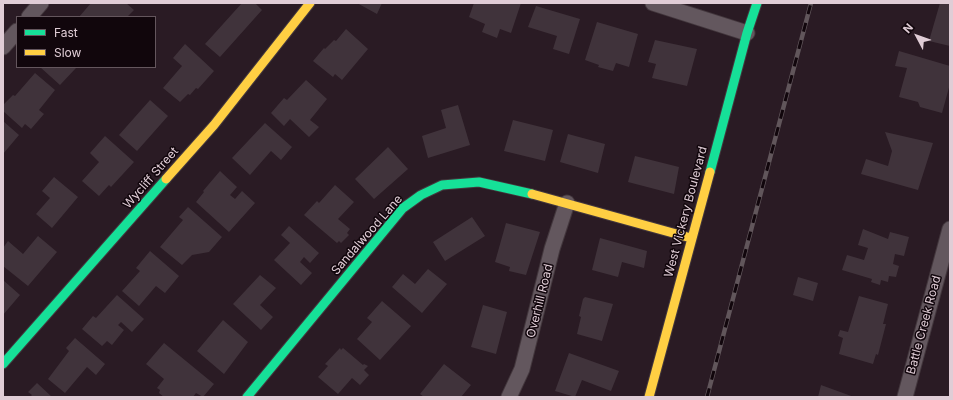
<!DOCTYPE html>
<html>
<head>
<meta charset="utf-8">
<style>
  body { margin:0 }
  #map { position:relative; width:953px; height:400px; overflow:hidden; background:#2a1b24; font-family:Inter,sans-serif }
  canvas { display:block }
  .frame { position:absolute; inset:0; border:4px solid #e0cdd6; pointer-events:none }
  .legend { position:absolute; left:16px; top:16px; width:140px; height:52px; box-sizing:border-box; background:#11060c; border:1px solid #64565d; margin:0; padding:5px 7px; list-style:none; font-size:12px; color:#e0cdd6 }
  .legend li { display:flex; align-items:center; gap:8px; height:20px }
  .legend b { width:20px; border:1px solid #64565d }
  .north { position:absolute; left:897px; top:16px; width:40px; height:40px; -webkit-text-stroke:3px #11060c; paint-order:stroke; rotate:311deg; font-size:11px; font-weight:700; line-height:16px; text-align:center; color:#e0cdd6 }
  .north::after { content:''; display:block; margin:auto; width:14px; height:18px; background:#e0cdd6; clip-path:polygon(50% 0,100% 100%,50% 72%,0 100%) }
</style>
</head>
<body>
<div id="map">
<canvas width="953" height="400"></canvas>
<div class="frame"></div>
<ul class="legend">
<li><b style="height:5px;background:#16e098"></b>Fast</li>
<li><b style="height:5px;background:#ffcf43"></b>Slow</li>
</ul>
<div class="north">N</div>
</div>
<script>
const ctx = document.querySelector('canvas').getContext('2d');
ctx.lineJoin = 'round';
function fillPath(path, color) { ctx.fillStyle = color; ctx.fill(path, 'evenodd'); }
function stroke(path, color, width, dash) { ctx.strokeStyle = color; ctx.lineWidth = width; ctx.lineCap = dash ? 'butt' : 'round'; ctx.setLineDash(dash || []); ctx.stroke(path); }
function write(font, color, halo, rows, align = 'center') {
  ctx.font = font + ' Inter,sans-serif'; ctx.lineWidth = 3; ctx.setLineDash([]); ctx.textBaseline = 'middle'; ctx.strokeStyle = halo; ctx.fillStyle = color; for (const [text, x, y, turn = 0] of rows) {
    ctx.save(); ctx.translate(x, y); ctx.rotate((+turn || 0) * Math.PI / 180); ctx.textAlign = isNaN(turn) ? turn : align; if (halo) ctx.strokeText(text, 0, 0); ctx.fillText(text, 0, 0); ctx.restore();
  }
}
fillPath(new Path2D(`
  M91 3H126L134 10 127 17H79Z
  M242 3H255L262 10 220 57 205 44Z
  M357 3H382L377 14Z
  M474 3H521L511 33 500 29 497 38 482 32 485 24 469 17Z
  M940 3H950V46L929 41Z
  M536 6 580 19 569 54 553 49 557 36 528 27Z
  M597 22 638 34 629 67 616 63 613 71 598 67 599 65 585 60Z
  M346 29 368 49 342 80 335 74 333 77 313 61 324 48 325 49 334 40 336 41Z
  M655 40 697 49 687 86 652 78 656 64 648 62Z
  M185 44 214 71 198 89 196 88 190 95 188 94 180 102 163 88 182 66 173 58Z
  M899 51 950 66V84L942 113 920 107 918 102 899 97 907 68 895 66Z
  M40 67H75L76 68 60 85Z
  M35 73 55 90 39 110 44 114 31 129 25 124 22 128 3 111V105L13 95 15 96Z
  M306 80 327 99 310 120 319 127 309 137 290 119 284 126 271 113 284 98 287 100Z
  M150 100 168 116 137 151 119 135Z
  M458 105 470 145 428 158 422 136 446 128 441 110Z
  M513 120 553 130 545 161 504 151Z
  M3 121 19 135 3 154Z
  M265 123 292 147 281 160 271 151 250 175 232 158Z
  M885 132 933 143 918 190 861 174 866 159 888 166 892 151Z
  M568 134 605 144 598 173 560 162Z
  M105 136 134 162 111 187 109 185 99 196 82 181 99 162 90 153Z
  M388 147 408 169 374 199 355 179Z
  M635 156 679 167 674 194 628 182Z
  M220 171 237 187 230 195 235 199 242 191 255 203 229 232 196 202 204 192 203 191Z
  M54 177 78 197 52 228 36 214 50 198 42 191Z
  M335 185 354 202 338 219 350 229 347 233 349 235 341 243 339 241 337 243 304 215 317 201 319 203Z
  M188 207 222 237 209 252 192 255 182 265 160 247 183 220 179 217Z
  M472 217 485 236 445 261 433 242Z
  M506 223 540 232 526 275 509 271 510 267 495 262Z
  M289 226 319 253 310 263 304 257 300 262 312 273 301 285 274 260 290 243 281 235Z
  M863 229 888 239 890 232 909 237 904 256 895 254 893 264 899 266 896 277 889 276 888 282 881 280 880 285 871 282 872 279 842 270 847 255 864 260 868 248 858 245Z
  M38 236 57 252 28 286 3 266V248L8 241 23 254Z
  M600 238 647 251 644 268 622 262 618 277 592 270Z
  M150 251 179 276 165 293 156 286 139 306 122 291 140 271 136 268Z
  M428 269 447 284 422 313 392 287 403 274 415 284Z
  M260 275 276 288 260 305 273 317 261 330 233 304Z
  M798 277 818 283 813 301 793 295Z
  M3 280 20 295 3 315Z
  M117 295 144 319 132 332 121 322 118 325 124 330 112 345 107 341 102 346 82 329 93 316 96 318Z
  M859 296 888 304 883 324H886L878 355 876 354 873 364 839 354 843 338 838 336 840 330 848 332Z
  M585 297 613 304 602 341 577 334 581 317 579 316 583 299Z
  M382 301 411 326 380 360 357 339 372 322 367 318Z
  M483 305 507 312 496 354 471 347Z
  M223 320 248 342 224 374 197 351Z
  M75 338 105 364 96 375 87 367 65 393 48 379 69 351 66 348Z
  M164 343 214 384 203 397 196 393 193 397H164L159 393 160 390 157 388 164 379 146 364Z
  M340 348 341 350 343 348 363 365 364 364 368 366 364 370 369 375 360 385 352 378 338 394 318 377 328 366 325 364Z
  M569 353 619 371 611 391 582 380 575 397 555 391Z
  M444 364 471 385 461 397H424L420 394Z
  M37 383 52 397H30L32 395 28 392Z
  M821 385 854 397H818Z`), '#40333b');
const street = new Path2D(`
  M653 3 747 33
  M29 17 41 3
  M3 47 17 31
  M509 397 522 369 552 249 567 203
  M905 397 950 229`);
const fast = new Path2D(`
  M710 172 747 33 757 3
  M3 364 166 179
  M247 397 403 208 421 195 442 185 479 182 532 194`);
const slow = new Path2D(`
  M166 179 214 125 310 3
  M532 194 691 238
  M649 397 710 172`);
stroke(street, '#43373d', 17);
stroke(fast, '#43373d', 11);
stroke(slow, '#43373d', 11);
stroke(street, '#63575e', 15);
stroke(fast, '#16e098', 9);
stroke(slow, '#ffcf43', 9);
const rail = new Path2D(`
  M707 397 811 3`);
stroke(rail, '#61565b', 4.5);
stroke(rail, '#11060c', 3, [9]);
write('12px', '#e0cdd6', '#11060c', [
  ["Wycliff Street",151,178,-49],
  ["West Vickery Boulevard",686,212,-75],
  ["Sandalwood Lane",367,235,-49],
  ["Overhill Road",540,301,-76],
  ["Battle Creek Road",924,325,-75]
]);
</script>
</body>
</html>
